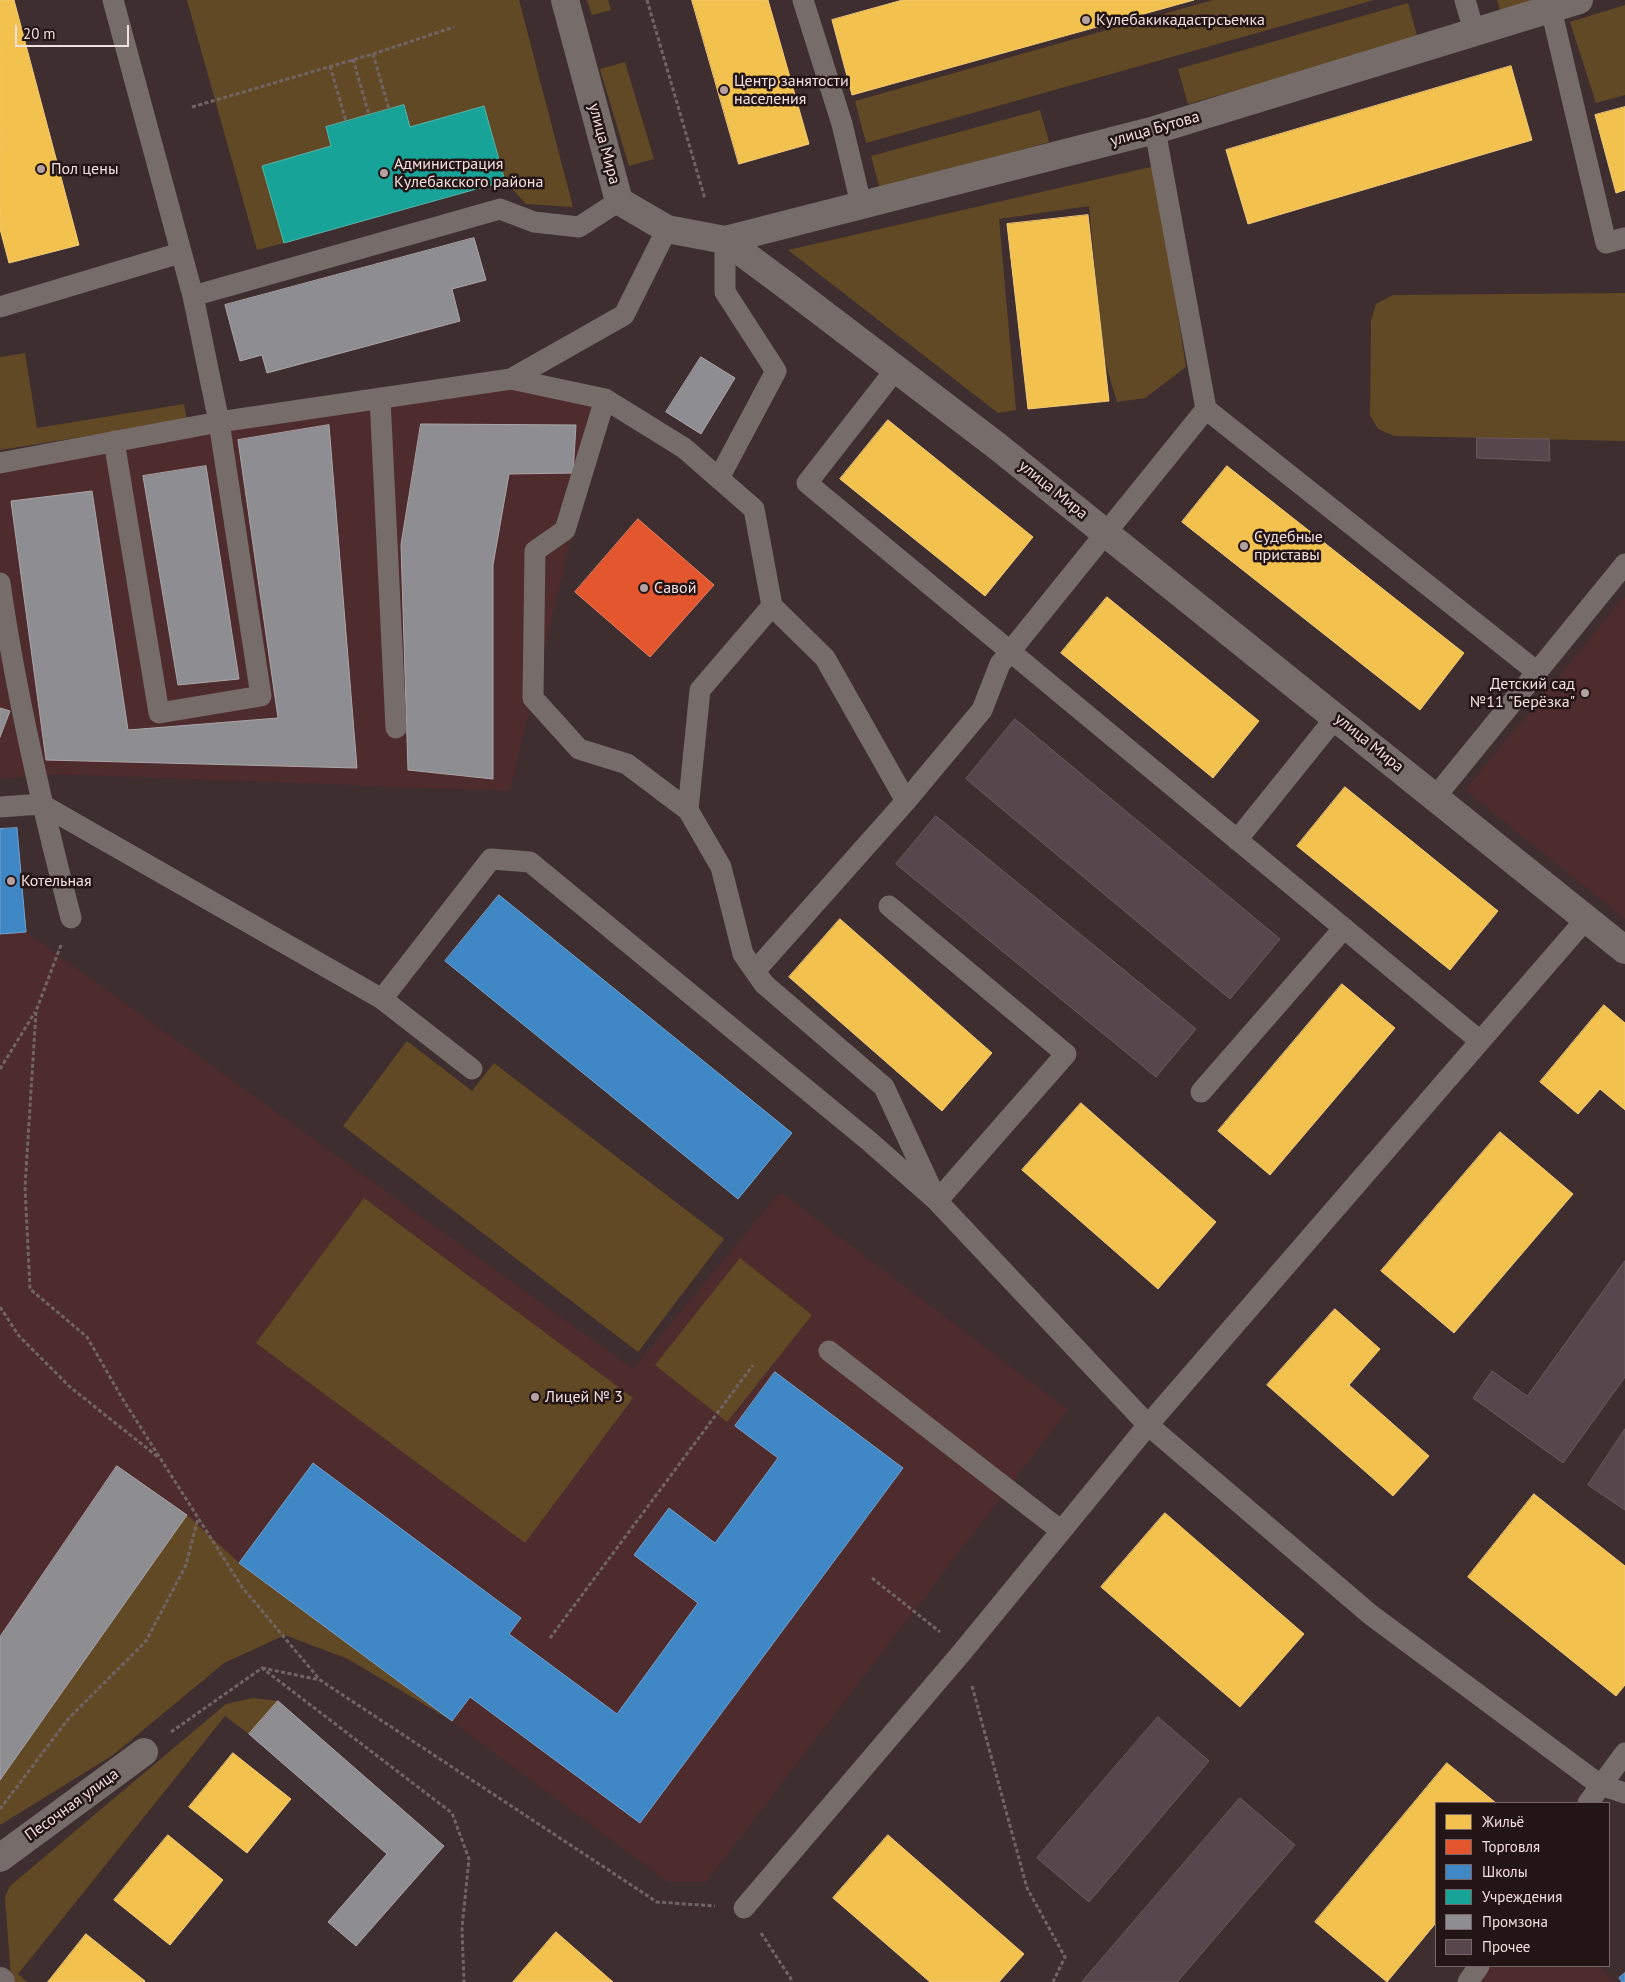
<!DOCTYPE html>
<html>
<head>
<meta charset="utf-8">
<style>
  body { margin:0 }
  #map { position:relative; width:1625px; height:1982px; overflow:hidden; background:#3f2e2f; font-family:"PT Sans",sans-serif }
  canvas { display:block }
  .legend { position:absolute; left:1435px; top:1802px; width:175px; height:165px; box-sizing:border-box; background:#231515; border:1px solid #766; margin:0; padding:6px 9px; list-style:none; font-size:15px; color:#f4dfdf }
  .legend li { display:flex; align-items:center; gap:10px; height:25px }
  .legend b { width:25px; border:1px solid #766 }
  .scale { position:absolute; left:15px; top:25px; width:114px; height:22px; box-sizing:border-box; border:2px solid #f4dfdf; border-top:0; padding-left:6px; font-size:15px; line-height:18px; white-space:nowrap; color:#f4dfdf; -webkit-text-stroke:4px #231515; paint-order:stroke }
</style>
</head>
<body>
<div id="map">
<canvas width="1625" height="1982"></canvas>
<ul class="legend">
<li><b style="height:14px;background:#f2c14e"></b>Жильё</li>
<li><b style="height:14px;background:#e4572e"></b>Торговля</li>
<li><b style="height:14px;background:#3f88c5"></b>Школы</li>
<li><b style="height:14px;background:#17a398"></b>Учреждения</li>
<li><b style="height:14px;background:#8d8d92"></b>Промзона</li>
<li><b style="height:14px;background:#58464d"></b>Прочее</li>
</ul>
<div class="scale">20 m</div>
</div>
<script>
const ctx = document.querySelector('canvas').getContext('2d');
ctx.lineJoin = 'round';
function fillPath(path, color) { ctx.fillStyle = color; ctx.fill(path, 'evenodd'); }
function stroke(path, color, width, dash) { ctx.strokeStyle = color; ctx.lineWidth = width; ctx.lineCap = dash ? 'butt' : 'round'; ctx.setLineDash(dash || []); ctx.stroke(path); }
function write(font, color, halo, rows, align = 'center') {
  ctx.font = font + ' "PT Sans",sans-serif'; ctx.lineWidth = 5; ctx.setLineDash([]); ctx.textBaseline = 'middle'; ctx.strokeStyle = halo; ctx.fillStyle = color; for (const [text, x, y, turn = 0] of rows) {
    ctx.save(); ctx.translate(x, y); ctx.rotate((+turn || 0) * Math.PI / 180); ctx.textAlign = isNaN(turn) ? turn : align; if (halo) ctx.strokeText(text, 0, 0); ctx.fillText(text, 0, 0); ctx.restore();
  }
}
fillPath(new Path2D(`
  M511 379 605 399 510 791 57 774 0 779V463Z
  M1625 596V919L1465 790Z
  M26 932 633 1369 780 1192 1068 1410 706 1882H668L239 1563 187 1515 0 1780V934Z
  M1479 1966H1599L1615 1982H1468Z`), '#4e2b2c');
fillPath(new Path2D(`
  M187 0H519L573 207 526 204 505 181 484 106 410 127 404 105 326 127 331 146 263 166 284 243 257 250Z
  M587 0H608L611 10 592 15Z
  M1213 0H1374L866 143 855 101Z
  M1497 0H1538L1500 10Z
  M1408 3 1418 39 1188 104 1178 69Z
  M1625 5V95L1596 103 1570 22Z
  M625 62 654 159 629 166 600 69Z
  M1040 110 1049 142 880 189 871 156Z
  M1155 166 1186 367 1145 398 1117 402 1103 355 1089 206 999 219 1016 410 998 413 788 250Z
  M1625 293V441L1394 436 1378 429 1370 415 1371 321 1376 304 1393 295Z
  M25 353 37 428 184 404 187 420 0 450V357Z
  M407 1041 472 1091 494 1063 724 1239 638 1352 343 1126Z
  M364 1198 633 1398 525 1543 256 1343Z
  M740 1258 812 1315 727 1422 655 1365Z
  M187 1515 239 1563 452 1721 348 1659 285 1635 224 1663 113 1755 0 1825V1780Z
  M253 1698 278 1701 249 1734 225 1716 18 1974 27 1982H14L11 1977 5 1897 10 1886 226 1704Z`), '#624925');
const homes = new Path2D(`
  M0 0H14L79 245 9 263 0 229Z
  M692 0H768L809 144 739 164Z
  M903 0H1194L852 95 832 20Z
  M1511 66 1532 140 1248 224 1226 150Z
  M1625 107V190L1616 193 1595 115Z
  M1088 215 1109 401 1028 409 1007 224Z
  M888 420 1033 537 985 596 840 479Z
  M1227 466 1464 653 1420 710 1182 522Z
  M1107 597 1259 721 1213 778 1061 653Z
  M1345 787 1498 911 1450 970 1297 846Z
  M840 919 992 1053 942 1111 789 977Z
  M1342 984 1395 1028 1270 1175 1218 1131Z
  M1604 1005 1625 1023V1110L1600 1089 1578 1114 1540 1082Z
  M1081 1103 1216 1222 1158 1289 1022 1170Z
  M1500 1132 1573 1194 1454 1333 1381 1271Z
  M1335 1309 1380 1349 1349 1385 1429 1456 1393 1496 1267 1385Z
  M1534 1494 1625 1566V1685L1616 1696 1468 1577Z
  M1165 1513 1304 1634 1240 1707 1101 1587Z
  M233 1753 291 1799 247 1853 189 1807Z
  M1447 1763 1496 1803H1436V1923L1387 1982 1315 1922Z
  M168 1835 223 1880 170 1945 114 1900Z
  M888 1835 1024 1954 999 1982H930L833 1898Z
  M556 1932 613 1982H513Z
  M86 1934 145 1981 144 1982H48Z`);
fillPath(homes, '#f2c14e');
stroke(homes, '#f3ca7a', 1);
const shops = new Path2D(`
  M638 519 714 585 650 657 575 592Z`);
fillPath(shops, '#e4572e');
stroke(shops, '#e98063', 1);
const schools = new Path2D(`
  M17 828 26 932 0 934V829Z
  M499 895 792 1133 738 1199 445 961Z
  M775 1372 903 1468 640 1823 470 1697 452 1721 239 1563 313 1463 521 1618 509 1634 617 1714 698 1603 634 1555 669 1508 715 1543 778 1458 735 1426Z
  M1625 1973V1982H1622L1619 1978Z`);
fillPath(schools, '#3f88c5');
stroke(schools, '#75a2cd', 1);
const public = new Path2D(`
  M404 105 410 127 484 106 505 181 284 243 262 166 331 146 326 127Z`);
fillPath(public, '#17a398');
stroke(public, '#59b5ad', 1);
const industry = new Path2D(`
  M474 238 486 280 452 289 460 321 267 373 262 355 240 361 225 305Z
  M701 357 735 378 701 434 666 412Z
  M421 424 576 425 573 473 509 474 493 565V779L408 770 401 545Z
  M329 425 357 768 46 760 11 501 92 491 128 730 278 718 238 440Z
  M206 466 239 679 178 685 143 476Z
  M0 708 10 711 0 737Z
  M117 1466 187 1515 0 1780V1637Z
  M278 1701 444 1846 356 1946 328 1922 387 1854 249 1734Z`);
fillPath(industry, '#8d8d92');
stroke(industry, '#aca6a9', 1);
const building = new Path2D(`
  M1477 438 1549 439 1550 461 1477 458Z
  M1015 719 1280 939 1230 999 966 779Z
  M936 816 1196 1029 1156 1077 896 864Z
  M1625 1261V1377L1563 1463 1473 1398 1492 1371 1527 1396Z
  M1625 1429V1510L1588 1485Z
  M1158 1717 1209 1761 1089 1902 1037 1858Z
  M1240 1798 1295 1845 1177 1982H1082Z`);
fillPath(building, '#58464d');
stroke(building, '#695b5f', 1);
stroke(new Path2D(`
  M647 0 705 199
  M373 54 389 109
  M353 59 369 115
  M330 66 346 121
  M192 107 373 54 454 27
  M61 945 36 1011 25 1187 30 1289 87 1337 122 1398 242 1587 320 1680
  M0 1069 35 1012
  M0 1307 19 1336 70 1387 158 1457
  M872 1578 940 1632
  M550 1638 753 1365
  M262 1668 320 1680 657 1902 715 1906
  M972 1686 1027 1888 1065 1957 1053 1982
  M171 1732 262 1668 452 1813 469 1859 462 1928 464 1982
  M0 1809 69 1718 146 1641 186 1565 198 1518
  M761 1933 793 1982`), '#716564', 3, [4, 2.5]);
stroke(new Path2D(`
  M113 0 193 296 219 422 261 696 159 713 114 441
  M803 0 842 124 861 204
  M1465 0 1474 31
  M1551 9 1606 243 1625 238
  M193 296 500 209 534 222 579 227 619 201
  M0 307 180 253
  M896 369 807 483 1480 1041
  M511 379 624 315 667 229
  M380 398 396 728
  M605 399 565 530 535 551 533 698 579 749 627 764 688 810 721 867 743 954 764 984 884 1087 937 1201 1066 1054 889 906
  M1206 409 1537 672
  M0 463 219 422 511 379 605 399 684 448 754 509 772 606 700 690 688 810
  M719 478 776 371 725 292V240
  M0 583C16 696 42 807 71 918
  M772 606 825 658 906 801
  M1436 796 1625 564
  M0 807 41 804 382 999 472 1069
  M1237 840 1336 717
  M755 971 906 801 982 710 1000 664 1206 409 1155 130
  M382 999 491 859 530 862 869 1141 937 1201 1148 1425 1371 1615 1600 1785 1625 1793
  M1201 1092 1344 928
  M829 1351 1060 1530
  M1588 1803 1625 1753
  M744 1908 963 1651 1148 1425 1586 919
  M1468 1982 1479 1966`), '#766c69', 21);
stroke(new Path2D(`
  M565 0 619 201 667 229 725 240 787 286 997 446 1625 950
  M725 240 1155 130 1579 0
  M0 1858 144 1752
  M0 1981 1 1982`), '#766c69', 28);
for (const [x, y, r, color] of [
  [1086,20,5,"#b5a1a1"],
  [724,90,5,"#b5a1a1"],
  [41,169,5,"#b5a1a1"],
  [384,173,5,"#b5a1a1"],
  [1244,546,5,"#b5a1a1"],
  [644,588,5,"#b5a1a1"],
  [1585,693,5,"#b5a1a1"],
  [11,881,5,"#b5a1a1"],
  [535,1397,5,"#b5a1a1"]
]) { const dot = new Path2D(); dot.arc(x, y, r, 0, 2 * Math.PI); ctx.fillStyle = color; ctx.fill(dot); stroke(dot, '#231515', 2); }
write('16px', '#f4dfdf', '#231515', [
  ["Кулебакикадастрсъемка",1096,20],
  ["Центр занятости",734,81],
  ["населения",734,99],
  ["Администрация",394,164],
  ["Кулебакского района",394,182],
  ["Пол цены",51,169],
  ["Судебные",1254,537],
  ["приставы",1254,555],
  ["Савой",654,588],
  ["Детский сад",1575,684,"right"],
  ["№11 \"Берёзка\"",1575,702,"right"],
  ["Котельная",21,881],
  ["Лицей № 3",545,1397]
], 'left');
write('16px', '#f4dfdf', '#231515', [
  ["улица Бутова",1155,129,-16],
  ["улица Мира",604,144,75],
  ["улица Мира",1053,490,39],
  ["улица Мира",1369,743,39],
  ["Песочная улица",72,1805,-36]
]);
</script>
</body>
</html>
